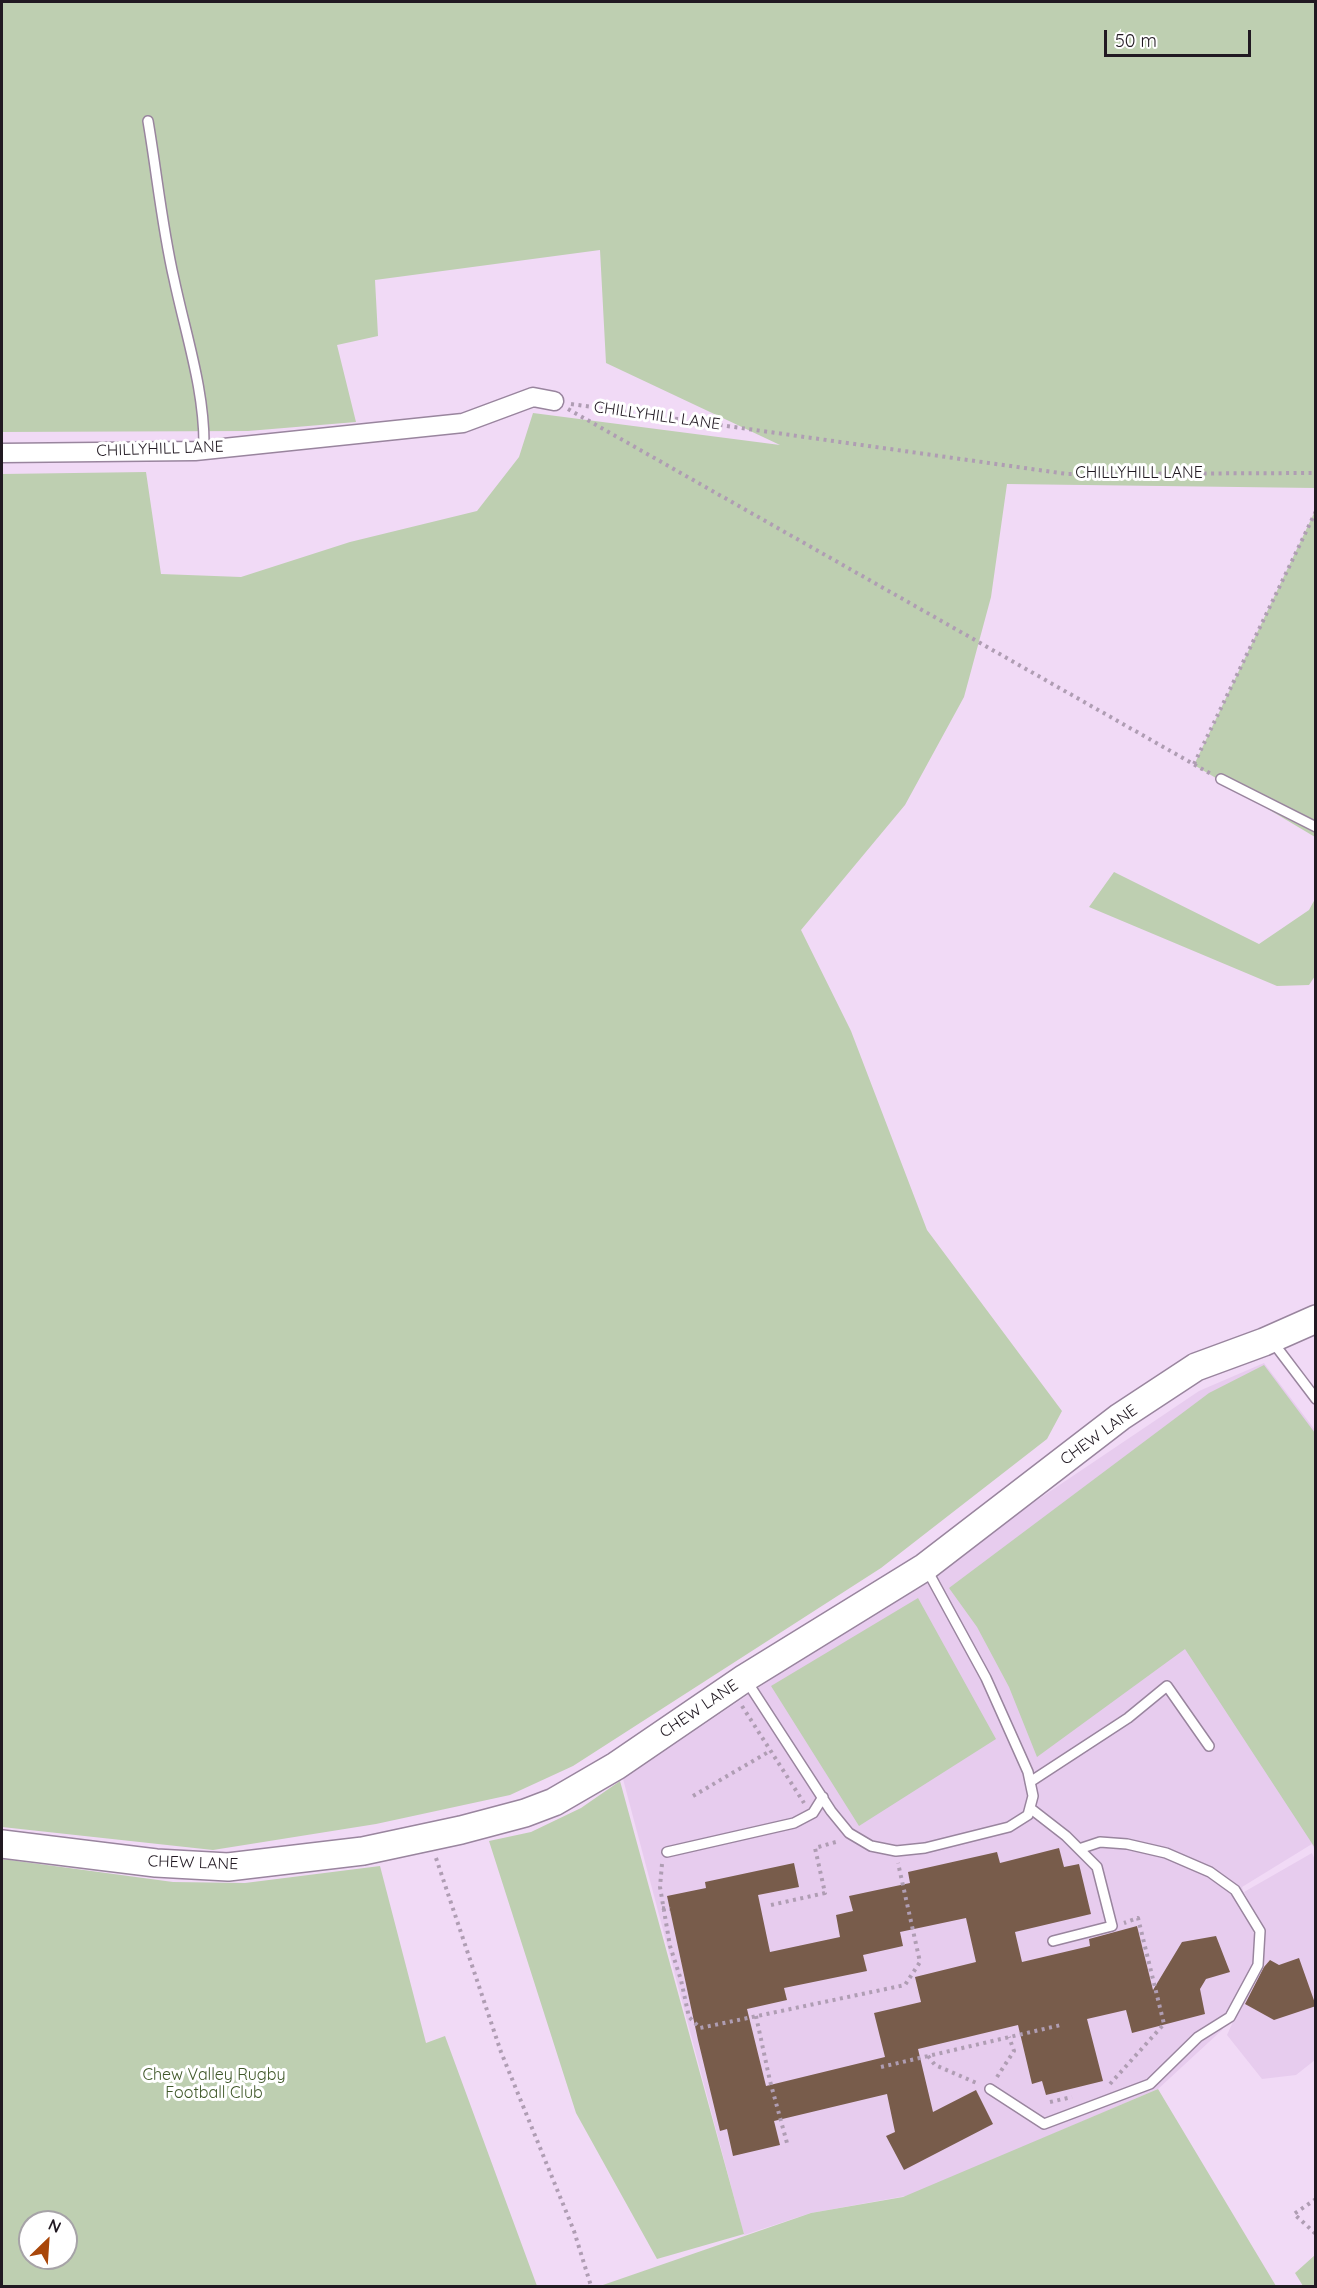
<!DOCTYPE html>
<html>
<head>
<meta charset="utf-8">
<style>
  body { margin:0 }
  #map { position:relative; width:1317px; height:2288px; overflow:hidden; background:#f1daf6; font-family:Quicksand,sans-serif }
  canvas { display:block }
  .frame { position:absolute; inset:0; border:3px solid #211922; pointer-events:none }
  .north { position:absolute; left:18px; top:2210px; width:60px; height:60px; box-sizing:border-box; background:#fff; border:2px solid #a6a3a7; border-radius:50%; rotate:25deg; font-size:16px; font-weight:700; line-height:24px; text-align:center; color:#211922 }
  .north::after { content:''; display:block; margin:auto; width:21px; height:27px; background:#a9470a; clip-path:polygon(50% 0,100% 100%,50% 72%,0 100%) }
  .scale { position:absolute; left:1104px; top:30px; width:147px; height:27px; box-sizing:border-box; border:3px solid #211922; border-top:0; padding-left:8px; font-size:18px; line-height:21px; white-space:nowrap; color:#211922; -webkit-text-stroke:4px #fff; paint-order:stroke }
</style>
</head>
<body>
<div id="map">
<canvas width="1317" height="2288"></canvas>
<div class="frame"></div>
<div class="north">N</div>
<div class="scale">50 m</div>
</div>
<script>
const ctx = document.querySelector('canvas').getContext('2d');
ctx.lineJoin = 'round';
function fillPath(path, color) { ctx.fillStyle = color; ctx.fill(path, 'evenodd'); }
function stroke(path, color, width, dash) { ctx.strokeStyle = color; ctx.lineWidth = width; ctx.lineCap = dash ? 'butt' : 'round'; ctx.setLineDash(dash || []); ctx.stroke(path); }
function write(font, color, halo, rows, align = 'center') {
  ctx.font = font + ' Quicksand,sans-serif'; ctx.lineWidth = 6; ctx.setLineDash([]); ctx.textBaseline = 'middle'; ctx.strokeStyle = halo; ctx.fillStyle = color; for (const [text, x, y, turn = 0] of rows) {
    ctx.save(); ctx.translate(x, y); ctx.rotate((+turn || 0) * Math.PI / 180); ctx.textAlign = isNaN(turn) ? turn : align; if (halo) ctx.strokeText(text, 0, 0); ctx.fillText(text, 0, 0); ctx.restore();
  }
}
fillPath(new Path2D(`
  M1264 1363 1315 1430V1851L1312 1844 1242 1887 1258 1951 1264 1933 1244 1892 1312 1853 1315 1860V2060L1296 2075 1262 2079 1227 2035 1253 1977 1258 1954 1222 2030 1158 2089 911 2195 811 2213 744 2235 623 1779 1199 1391Z`), '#e7ccee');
fillPath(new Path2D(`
  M2 2H1315V488L1007 484 991 597 964 697 905 805 801 930 851 1031 927 1230 1062 1411 1047 1439 881 1568 573 1766 510 1795 376 1824 213 1850 2 1827V474L146 472 161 574 241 577 350 542 477 511 519 457 533 413 780 445 606 363 600 250 375 280 378 336 337 345 356 422 248 431 2 432Z
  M1315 511V837L1194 765Z
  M1114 872 1259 944 1309 910 1315 899V976L1309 985 1277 986 1089 907Z
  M1264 1365 1315 1433V1848L1185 1649 1037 1757 1009 1687 977 1627 949 1588 1209 1393Z
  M918 1598 996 1739 859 1826 771 1686Z
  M620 1781 744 2234 657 2259 576 2113 489 1841 531 1832 581 1808Z
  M2 1859 173 1882 245 1883 380 1866 426 2043 445 2036 537 2286H2ZM30 2222H66V2258H30Z
  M1158 2089 1276 2286H600L811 2213 903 2197Z
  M1315 2255V2286H1303L1295 2273Z`), '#becfb1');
fillPath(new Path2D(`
  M1059 1848 1064 1867 1079 1864 1091 1914 1015 1932 1022 1962 1090 1946 1089 1939 1137 1926 1153 1990 1182 1942 1216 1936 1230 1972 1206 1979 1200 1989 1205 2014 1132 2033 1126 2010 1087 2019 1103 2081 1046 2095 1042 2081 1032 2084 1018 2025 918 2049 933 2112 976 2090 993 2124 904 2170 886 2136 895 2132 887 2094 774 2121 780 2145 733 2156 727 2129 720 2131 698 2040 667 1896 706 1888 705 1882 794 1863 799 1887 758 1895 770 1952 840 1937 836 1915 853 1911 849 1896 910 1883 908 1872 997 1852 1000 1863ZM966 1918 976 1962 915 1977 921 2002 874 2013 885 2057 766 2086 747 2009 787 2000 784 1988 867 1971 863 1955 903 1946 900 1932Z
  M1299 1958 1316 2006 1274 2020 1245 2004 1264 1967 1270 1960 1279 1965Z`), '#785c4b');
const lane = new Path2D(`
  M148 121C157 174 162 227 174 279 186 336 205 391 204 449
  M1221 779 1316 827
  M1272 1341 1316 1399
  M746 1680 831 1811 849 1833 871 1846 896 1851 925 1848 1009 1827 1028 1815 1033 1796 1028 1772 986 1678 926 1568
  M1030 1782 1128 1718 1167 1686 1209 1746
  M1030 1808 1066 1836 1097 1867 1112 1926 1053 1941
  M667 1852 794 1823 813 1813 823 1797
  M990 2089 1044 2124 1150 2084 1198 2037 1230 2017 1258 1965 1260 1931 1235 1890 1210 1872 1166 1853 1127 1844 1100 1842 1079 1849`);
const street = new Path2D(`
  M2 453 195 451 463 423 533 397 554 401`);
const secondary = new Path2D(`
  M2 1844 156 1863 228 1867 363 1851 461 1830 525 1813 554 1802 616 1766 745 1678 925 1567 1120 1417 1196 1367 1264 1342 1316 1319`);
stroke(lane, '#99859e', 12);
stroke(street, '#99859e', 21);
stroke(secondary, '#99859e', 30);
stroke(new Path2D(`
  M571 404 1067 474 1316 473
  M568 409 1211 774
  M1194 764 1316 511
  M742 1706 804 1803
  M693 1796 770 1751
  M436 1858 501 2052 574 2231 591 2286
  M662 1864 660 1887 670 1946 681 1980 689 2017 700 2028 905 1985 920 1962 898 1863
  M771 1905 825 1893 815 1848 839 1841
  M662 1908 670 1909
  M756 2016 770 2081 787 2143
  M928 2056 935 2065 979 2084
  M881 2067 1061 2025
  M997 2077 1014 2051 1009 2037
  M1110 2084 1164 2024 1138 1918 1124 1923
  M1050 2102 1072 2097
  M1316 2199 1294 2214 1316 2234`), '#af9db3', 4, [3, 4.5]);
stroke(lane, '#fff', 9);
stroke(street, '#fff', 18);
stroke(secondary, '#fff', 27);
write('16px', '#211922', '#fff', [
  ["CHILLYHILL LANE",657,416,8],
  ["CHILLYHILL LANE",160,449,-2],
  ["CHILLYHILL LANE",1139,473],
  ["CHEW LANE",1099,1435,-36],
  ["CHEW LANE",699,1709,-34],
  ["CHEW LANE",193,1863,2]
]);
write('16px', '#40582a', '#fff', [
  ["Chew Valley Rugby",214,2075],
  ["Football Club",214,2093]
]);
</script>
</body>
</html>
